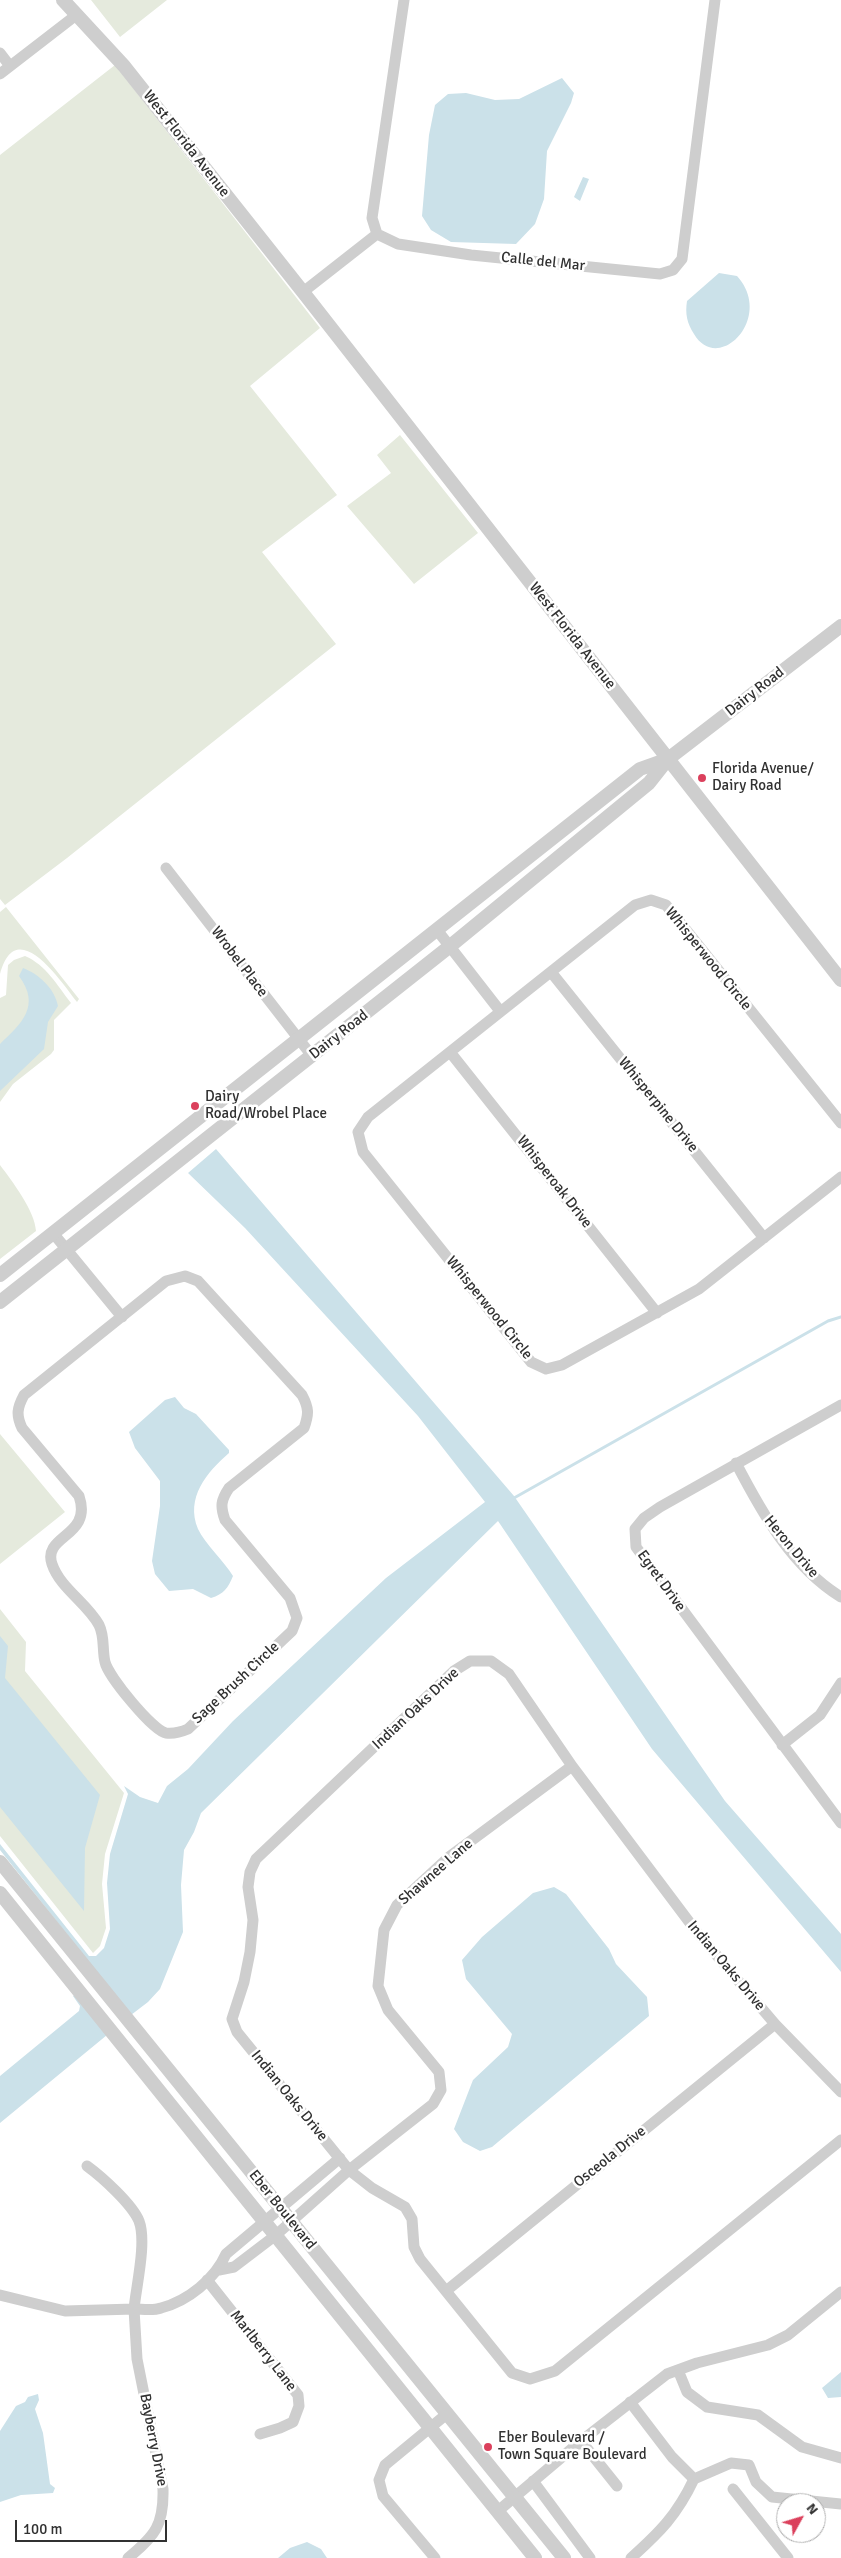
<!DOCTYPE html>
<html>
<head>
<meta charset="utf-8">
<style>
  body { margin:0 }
  #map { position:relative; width:841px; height:2558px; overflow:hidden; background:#fff; font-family:Signika,sans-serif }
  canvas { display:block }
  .north { position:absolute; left:776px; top:2493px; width:50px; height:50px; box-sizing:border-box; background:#fff; border:1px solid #adadad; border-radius:50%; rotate:51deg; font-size:14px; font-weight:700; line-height:20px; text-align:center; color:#313131 }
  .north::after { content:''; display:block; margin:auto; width:18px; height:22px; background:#db405c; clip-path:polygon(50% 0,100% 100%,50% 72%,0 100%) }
  .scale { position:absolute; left:15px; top:2520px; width:152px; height:22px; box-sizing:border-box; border:2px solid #313131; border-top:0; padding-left:6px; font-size:15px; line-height:18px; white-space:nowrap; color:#313131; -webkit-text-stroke:4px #fff; paint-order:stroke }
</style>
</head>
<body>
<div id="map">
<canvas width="841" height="2558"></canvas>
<div class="north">N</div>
<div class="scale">100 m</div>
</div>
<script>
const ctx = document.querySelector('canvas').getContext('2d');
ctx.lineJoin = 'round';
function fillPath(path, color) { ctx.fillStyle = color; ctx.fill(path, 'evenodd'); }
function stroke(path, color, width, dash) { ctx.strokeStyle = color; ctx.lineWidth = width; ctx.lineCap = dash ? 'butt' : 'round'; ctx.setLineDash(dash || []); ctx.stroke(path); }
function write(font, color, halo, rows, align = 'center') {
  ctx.font = font + ' Signika,sans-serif'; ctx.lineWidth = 5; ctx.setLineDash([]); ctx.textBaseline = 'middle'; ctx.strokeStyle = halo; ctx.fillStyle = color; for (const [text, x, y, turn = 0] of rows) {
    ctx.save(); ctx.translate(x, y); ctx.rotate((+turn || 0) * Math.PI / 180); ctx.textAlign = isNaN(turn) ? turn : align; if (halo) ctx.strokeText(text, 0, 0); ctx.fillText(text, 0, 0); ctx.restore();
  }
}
fillPath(new Path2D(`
  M91 0H167L120 37Z
  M115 65 320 328 250 386 337 495 262 552 336 644 67 858 5 905 0 899V155Z
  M400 435 478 533 414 584 347 506 391 473 377 455Z
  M6 907 79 999 77 1002C60 980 16 914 0 974V912Z
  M25 956C46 965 57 985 71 1003L54 1020V1050L51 1054 13 1084 0 1102V998L6 995 8 965 14 960Z
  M0 1165C12 1181 35 1211 36 1231L0 1259Z
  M0 1434 65 1512 0 1564Z
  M0 1609 26 1642 25 1671 124 1793 105 1854 102 1884 106 1928 100 1946 93 1953 0 1836Z`), '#e5eadd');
fillPath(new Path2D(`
  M562 78 574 93 571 103 547 151 544 199 535 224 516 244 451 242 431 230 422 216 429 135 435 105 448 94 466 93 495 100 519 99Z
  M583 177 589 179 580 201 574 197Z
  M719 273 737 276C775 318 718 375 694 334 687 323 685 314 687 301Z
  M23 968C39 974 55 989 58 1006L48 1022 44 1049 0 1091V1044C22 1023 41 1006 19 976Z
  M216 1149 514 1496 725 1801 841 1934V1972L652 1749 498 1521 201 1813 194 1832 184 1850 181 1885 183 1932 160 1989 148 2002 131 2015 0 1850V1844L89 1956H96L104 1948 110 1929 107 1883 110 1854 128 1794 124 1786 140 1797 158 1803 167 1786 188 1769 233 1721 386 1578 485 1502 418 1416 245 1228 188 1173Z
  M175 1397 184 1408 196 1414 229 1450V1453C207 1472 185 1498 198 1529 205 1544 224 1561 233 1576 228 1588 224 1594 211 1598L193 1589 169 1591 155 1574 152 1561 160 1506V1481L135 1448 129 1432 165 1400Z
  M0 1636 8 1646 5 1678 100 1795 85 1848 84 1911 0 1807Z
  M554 1887 566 1894 609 1949 616 1964 647 1997 649 2016 492 2147 480 2151 463 2142 454 2129 473 2080 508 2047 512 2034 466 1979 462 1960 482 1937 533 1893Z
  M75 1995 107 2035 0 2123V2076L79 2011 80 2006 73 1996Z
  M841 2372V2397L828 2398 822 2388Z
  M38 2394 39 2400 35 2409 43 2433 50 2484 55 2488 53 2493 21 2495 0 2502V2431L16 2406 25 2402 28 2397Z
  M307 2542 321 2549 327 2558H278L290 2548Z`), '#cbe1e9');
stroke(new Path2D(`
  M514 1498 828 1321 841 1317`), '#cbe1e9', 3);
stroke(new Path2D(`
  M404 0 372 218 377 234 398 244 471 255 660 274 673 270 682 259 715 0
  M0 53 10 66
  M0 74 75 16
  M303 292 377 234
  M166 868 312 1056
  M437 930 500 1011
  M551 972 764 1238
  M450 1052 657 1313
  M841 1123 666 905 651 900 635 905 368 1117 358 1132 363 1152 531 1362 546 1369 562 1365 699 1289 841 1177
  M53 1233 122 1317
  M185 1276 198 1281 302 1395C309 1408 309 1414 304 1428L229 1488C221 1500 220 1506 225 1520L290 1598 297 1618 292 1631 188 1729C181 1732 174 1734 166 1733 153 1731 108 1676 105 1662 102 1650 105 1637 99 1625 87 1603 60 1588 52 1564 42 1535 93 1537 79 1496L22 1428C16 1415 17 1408 24 1395L166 1281Z
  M841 1405 660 1507 644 1518 635 1529 636 1547 841 1823
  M736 1463C762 1513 792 1567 841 1597
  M782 1745 820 1715 841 1683
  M841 2092 775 2024 696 1931 572 1766 509 1674 491 1661H470L454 1671 256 1859 250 1872 248 1887 253 1920 250 1952 244 1982 232 2019 237 2032 349 2170 372 2188 405 2207 412 2219 414 2247 420 2259 512 2373 530 2379 555 2371 841 2140
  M87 2166C102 2177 132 2204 139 2221 147 2242 136 2287 134 2309 142 2309 153 2311 161 2308 188 2301 215 2279 226 2254L340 2158
  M219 2270 234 2267 276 2235 349 2170 433 2104 441 2090 439 2072 388 2010 378 1986 384 1930 397 1905 449 1857 572 1766
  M207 2280 298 2395 299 2406 293 2422 280 2428 260 2434
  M446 2291 775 2024
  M0 2295 65 2311 134 2309 137 2359 163 2489C164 2525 155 2536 128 2558
  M678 2370 687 2392 707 2407 758 2415 802 2447 841 2458
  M630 2402 672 2457 694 2479
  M581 2441 617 2486
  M533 2481 590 2558
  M733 2489 788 2558
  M498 2511 581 2441 667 2374 697 2363 768 2345 788 2335 841 2292
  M435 2558 383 2496 379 2480 385 2465 448 2413
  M631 2558C660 2532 677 2515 694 2479L731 2463 749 2465 756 2482 772 2497 841 2504`), '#cecece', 11);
stroke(new Path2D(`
  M63 0 124 66 303 292 841 980
  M0 1275 640 769 668 759
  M0 1302 449 947 649 783 668 759 841 626
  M0 1862 564 2558
  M0 1893 535 2558`), '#cecece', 14);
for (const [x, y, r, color] of [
  [702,778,5,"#db405c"],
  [195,1106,5,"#db405c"],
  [488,2447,5,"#db405c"]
]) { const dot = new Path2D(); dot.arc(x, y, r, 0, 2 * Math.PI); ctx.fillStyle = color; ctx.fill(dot); stroke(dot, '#fff', 2); }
write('15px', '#313131', '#fff', [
  ["West Florida Avenue",186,144,52],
  ["Calle del Mar",543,262,6],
  ["West Florida Avenue",572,636,52],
  ["Dairy Road",755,692,-38],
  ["Whisperwood Circle",708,959,51],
  ["Wrobel Place",239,962,53],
  ["Dairy Road",339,1035,-38],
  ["Whisperpine Drive",658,1105,51],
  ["Whisperoak Drive",554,1182,52],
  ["Whisperwood Circle",489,1308,51],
  ["Heron Drive",791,1547,50],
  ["Egret Drive",661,1581,54],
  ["Sage Brush Circle",236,1683,-43],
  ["Indian Oaks Drive",416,1709,-43],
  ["Shawnee Lane",436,1872,-41],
  ["Indian Oaks Drive",726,1966,50],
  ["Indian Oaks Drive",289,2096,51],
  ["Osceola Drive",610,2157,-39],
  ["Eber Boulevard",282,2210,51],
  ["Marlberry Lane",263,2351,52],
  ["Bayberry Drive",153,2440,79]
]);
write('15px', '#313131', '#fff', [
  ["Florida Avenue/",712,769],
  ["Dairy Road",712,786],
  ["Dairy",205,1097],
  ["Road/Wrobel Place",205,1114],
  ["Eber Boulevard /",498,2438],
  ["Town Square Boulevard",498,2455]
], 'left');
</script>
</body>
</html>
